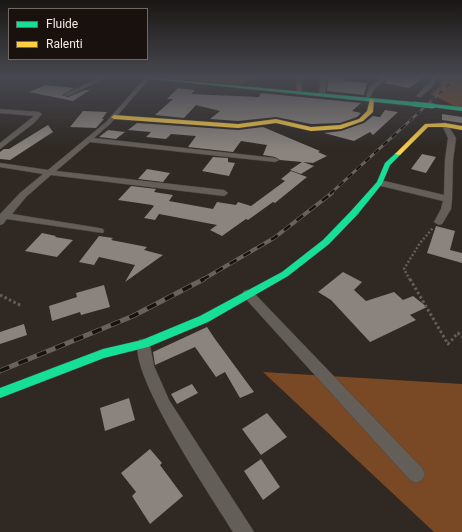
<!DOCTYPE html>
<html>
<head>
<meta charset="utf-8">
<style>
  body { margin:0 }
  #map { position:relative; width:462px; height:532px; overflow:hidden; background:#2f2823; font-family:Roboto,sans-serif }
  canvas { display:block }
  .legend { position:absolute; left:8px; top:8px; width:140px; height:52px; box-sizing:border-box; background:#18110d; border:1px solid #706863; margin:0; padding:5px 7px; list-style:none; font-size:12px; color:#f5eae4 }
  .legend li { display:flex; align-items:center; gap:8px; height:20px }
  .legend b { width:20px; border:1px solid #706863 }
</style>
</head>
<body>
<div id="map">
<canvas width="462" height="532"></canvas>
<ul class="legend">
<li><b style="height:5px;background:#16e098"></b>Fluide</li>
<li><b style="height:5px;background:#ffcf43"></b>Ralenti</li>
</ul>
</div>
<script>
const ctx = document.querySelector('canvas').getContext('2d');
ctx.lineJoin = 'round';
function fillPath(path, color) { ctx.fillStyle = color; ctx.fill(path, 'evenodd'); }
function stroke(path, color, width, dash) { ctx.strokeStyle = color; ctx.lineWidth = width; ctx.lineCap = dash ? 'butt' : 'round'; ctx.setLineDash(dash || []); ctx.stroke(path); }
fillPath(new Path2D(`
  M155 77H257L240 85Z
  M440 77H462V110L431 94 441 86Z
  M263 372 462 384V532H434Z`), '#794824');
fillPath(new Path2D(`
  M328 77H344V81L367 83 364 95 327 91Z
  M390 77H425L409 88 384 83Z
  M45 85 74 88 62 95 68 97 85 90H90L73 101 29 92Z
  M178 88 195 90 191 94 259 97 261 93 361 103 352 111 361 113 357 117 340 123 311 124 276 117 238 121 210 119 220 111 196 105 184 118 155 115 173 99H167Z
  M385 110 398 112 373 135 370 132 354 141 324 133 341 131 364 123 373 116 380 117Z
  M83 111 107 112 102 119H104L96 128 70 127Z
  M442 114 462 117V123L442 120Z
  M137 123 238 130 263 127 320 151 318 152 327 156 313 163 303 162 314 166 301 174 290 170 302 162 280 160 275 157 263 155 267 145 241 141 233 152 188 147 196 136 171 134 166 139 146 137 151 132 128 130Z
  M48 125 53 132 10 160 0 159V152L4 149H9Z
  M108 130 125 132 116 139 99 137Z
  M422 154 436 157 426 173 411 169Z
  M213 157 228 158V162L235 163 229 176 202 171Z
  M147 169 170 173 163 182 138 179Z
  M291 171 307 177 275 203 273 202 248 220 246 219 222 236 210 230 217 225 159 214 155 220 144 218 154 206 152 205 118 200 131 186 156 189 154 192 173 195 169 201 213 209 217 202 236 205 238 202 251 206 285 181 281 179Z
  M436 226 455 231 450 250 462 253V263L427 253Z
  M42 233 56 236 55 237 73 240 57 257 25 251Z
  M99 236 113 238 111 240 147 247 144 250 163 255 125 282 135 265 99 257 94 265 79 262Z
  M343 272 362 282 354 290 366 301 394 292 403 300 413 296 427 307 410 315 416 320 370 342 331 300 318 292Z
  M104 285 110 307 81 315 80 312 52 321 49 306 77 297 76 293Z
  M24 324 27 335 0 344V332Z
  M207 327 215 339 254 392 240 398 225 372 216 377 195 347 155 365 153 352Z
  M192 384 198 393 177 404 171 394Z
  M129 398 135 420 105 431 100 408Z
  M267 413 287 437 261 455 242 429Z
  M150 449 162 463 160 465 183 496 150 524 132 496 136 492 121 473Z
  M261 459 280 487 263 500 244 471Z`), '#8a837e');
const street = new Path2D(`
  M101 77H107L68 96 63 95Z
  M146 77 150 78 110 124 94 138 275 158 279 160 275 162 90 142 56 171 224 190 228 193 224 196 51 175 26 197 12 214 99 228 103 229 104 231 103 233 7 219 3 224 0 225V214L20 193 43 174 0 167V163L48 170 106 122Z
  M296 77H302V94L297 93Z
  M321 77H327L325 95 322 97 319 95Z
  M383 77H389L374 89 369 100H365L369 87Z
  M432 77H437L433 86 421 97H417V95L428 84Z
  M0 109 39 112 42 114 34 123 0 149V143L34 116 0 113Z
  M445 123 447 124 456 138 453 160 452 199 451 209 442 224 439 225 434 222 441 209 443 201 377 185 376 183 380 180 444 195 445 160 448 138 442 125Z
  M248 290 252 291 422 468 425 474 422 480 416 483 410 480 244 297 242 294 244 291Z
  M144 339 149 340 154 366 169 400 254 532H233C215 502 124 369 139 340Z`);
const fast = new Path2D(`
  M133 77H144L414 102 417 104 414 106Z
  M433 104 462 107V111L431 107 430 106Z
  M396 153 401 154 390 165 382 184 357 215 329 244 288 276 208 322 148 347 104 358 0 398V388L103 349 142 340 200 316 282 272 323 240 351 211 377 182 385 163Z`);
const slow = new Path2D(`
  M370 99 374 100 373 112 363 121 341 129 311 131 276 123 238 128 114 119 111 117 114 115 238 124 276 119 311 127 340 125 359 119 367 111Z
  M445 123 462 126V130L445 127H428L400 155 395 154 425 124Z`);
stroke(street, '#4b4440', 1);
stroke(fast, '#4b4440', 1);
stroke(slow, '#4b4440', 1);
stroke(new Path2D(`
  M410 280 404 269 420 243 433 228`), '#645e59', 2.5, [2, 2]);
stroke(new Path2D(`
  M410 279 448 344 458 333 462 337
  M0 295 22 306`), '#645e59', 3, [2.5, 2.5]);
fillPath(street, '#645e59');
fillPath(fast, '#16e098');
fillPath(slow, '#ffcf43');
const railFar3 = new Path2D(`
  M402 128 457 77`);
const railFar2 = new Path2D(`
  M330 194 403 127`);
const railFar1 = new Path2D(`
  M202 280 274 238 332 193`);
const rail = new Path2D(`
  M0 371 133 316 204 279`);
stroke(railFar3, '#67625e', 2.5);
stroke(railFar2, '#67625e', 3);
stroke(railFar1, '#67625e', 4);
stroke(rail, '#67625e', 5);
stroke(railFar3, '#18110d', 1.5, [5]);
stroke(railFar2, '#18110d', 2, [6]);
stroke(railFar1, '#18110d', 2.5, [8]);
stroke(rail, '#18110d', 3.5, [10]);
const fastBridge = new Path2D(`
  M414 104 433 106`);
stroke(fastBridge, '#4b4440', 5.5, []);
stroke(fastBridge, '#16e098', 5);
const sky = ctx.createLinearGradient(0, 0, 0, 151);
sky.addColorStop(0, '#1a1613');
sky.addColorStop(0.51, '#474850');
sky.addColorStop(1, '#47485000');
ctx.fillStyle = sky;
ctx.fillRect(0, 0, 462, 151);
</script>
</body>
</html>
